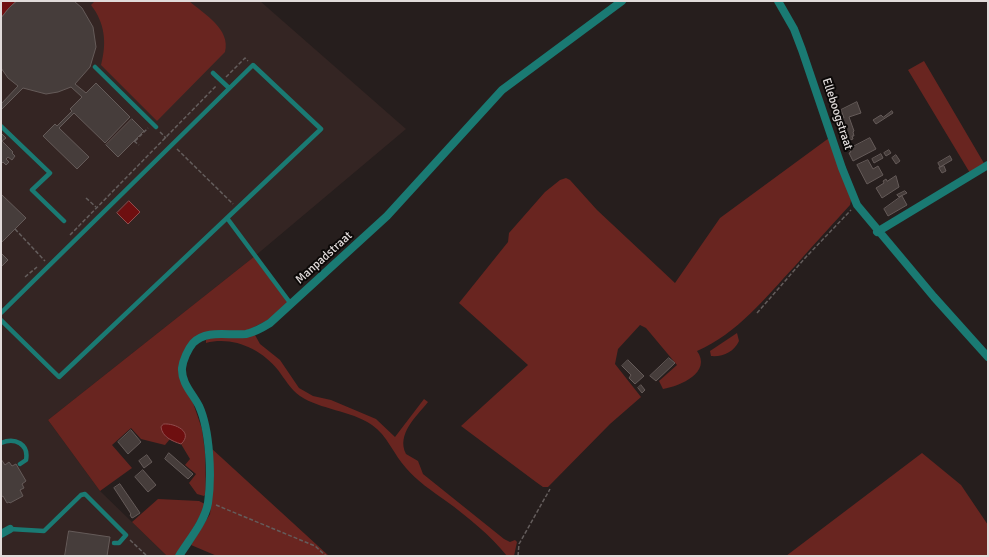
<!DOCTYPE html>
<html>
<head>
<meta charset="utf-8">
<style>
  body { margin:0 }
  #map { position:relative; width:989px; height:557px; overflow:hidden; background:#261e1d; font-family:Signika,sans-serif }
  canvas { display:block }
  .frame { position:absolute; inset:0; border:2px solid #e1dbda; pointer-events:none }
</style>
</head>
<body>
<div id="map">
<canvas width="989" height="557"></canvas>
<div class="frame"></div>
</div>
<script>
const ctx = document.querySelector('canvas').getContext('2d');
ctx.lineJoin = 'round';
function fillPath(path, color) { ctx.fillStyle = color; ctx.fill(path, 'evenodd'); }
function stroke(path, color, width, dash) { ctx.strokeStyle = color; ctx.lineWidth = width; ctx.lineCap = dash ? 'butt' : 'round'; ctx.setLineDash(dash || []); ctx.stroke(path); }
function write(font, color, halo, rows, align = 'center') {
  ctx.font = font + ' Signika,sans-serif'; ctx.lineWidth = 4; ctx.setLineDash([]); ctx.textBaseline = 'middle'; ctx.strokeStyle = halo; ctx.fillStyle = color; for (const [text, x, y, turn = 0] of rows) {
    ctx.save(); ctx.translate(x, y); ctx.rotate((+turn || 0) * Math.PI / 180); ctx.textAlign = isNaN(turn) ? turn : align; if (halo) ctx.strokeText(text, 0, 0); ctx.fillText(text, 0, 0); ctx.restore();
  }
}
fillPath(new Path2D(`
  M1 1H260L406 129 255 256 48 420 100 491 167 556H1Z`), '#342523');
fillPath(new Path2D(`
  M95 1H189C204 14 231 29 225 52L157 121 101 65C107 43 105 23 91 5Z
  M924 61 985 165 970 173 908 70Z
  M829 138 851 200 850 205C832 225 813 245 795 266 765 298 738 333 697 351 712 372 681 386 663 389L659 381 677 365 646 328 640 325 618 349 615 364 641 397 610 424 548 487H543L536 482 461 426 528 365 459 303 508 242 509 233 545 192 560 180 566 178 570 180 597 210 675 283 720 218Z
  M255 256 289 302 270 319 246 331 203 334 180 365 202 429 205 452 206 494 204 496 197 494 189 483 196 474 185 465 190 459 181 444 184 440 165 437 170 439 165 445 141 439 131 428 112 445 132 468 100 491 48 420Z
  M737 333 739 341C734 352 723 357 711 356L710 351Z
  M255 335 260 344 280 360 299 388 313 396 331 400 376 419 395 437 424 399 428 402C417 416 396 434 406 454L418 461 423 474 504 539 510 542 515 540 517 542 514 556H507C490 535 468 517 446 501 432 491 417 481 406 468 394 455 387 435 372 425 350 410 321 410 300 396 290 389 285 379 278 370 261 349 233 336 206 343V340L209 338Z
  M211 448 329 556H217L191 545 210 514 212 495Z
  M922 453 961 485 988 525V556H786Z
  M158 499 199 501 205 504 204 509 177 556H167L132 522Z`), '#692520');
const water = new Path2D(`
  M1 1H17L9 8 1 18Z
  M129 201 140 212 128 224 117 213Z
  M164 424C175 423 194 432 181 444 172 441 162 437 161 427Z`);
fillPath(water, '#6e0f10');
stroke(water, '#904c4d', 1);
const building = new Path2D(`
  M17 1H74L82 8 93 27 96 47 90 67 75 84 86 93 96 83 130 117 105 143 74 113 59 128 89 157 77 169 43 136 55 124 57 126 72 111 70 109 82 97 71 87 58 92 46 94 23 88 1 110V104L18 86 8 78 1 68V18L9 8Z
  M857 102 861 113 849 117 854 131 853 132 854 136H852L853 139 845 142 836 121 844 118 841 110Z
  M892 111 893 113 876 124 873 120 881 115 883 117Z
  M132 119 144 131 118 157 106 145Z
  M1 133 6 138 2 141 13 152 12 153 15 156 12 160 8 157 6 159 9 162 6 165 3 162 1 164Z
  M870 138 876 149 853 161 849 153 851 152 849 149Z
  M889 150 891 153 886 156 884 153Z
  M881 154 883 158 874 163 872 159Z
  M896 155 900 161 896 164 892 158Z
  M950 156 952 160 940 167 938 163Z
  M868 160 873 169 878 166 883 175 867 184 857 165Z
  M944 166 946 171 942 173 939 168Z
  M896 176 899 187 882 198 876 188 884 183 883 181 886 179 887 181Z
  M905 191 907 193 899 197 897 195Z
  M1 194 26 218 1 243Z
  M902 196 907 205 888 216 884 209Z
  M1 253 8 260 1 267Z
  M669 358 675 363 656 381 650 376Z
  M628 360 644 376 635 384 629 378 631 375 622 366Z
  M641 385 645 390 642 393 638 388Z
  M131 430 141 442 128 454 118 442Z
  M169 453 193 474 188 479 165 459Z
  M147 455 152 462 144 468 139 461Z
  M1 459 5 465 9 462 12 466 16 464 26 481 22 484 24 488 20 490 23 496 10 503 9 502 7 503 3 496 1 497Z
  M143 470 156 485 148 492 135 477Z
  M120 484 140 513 134 517 132 518 130 515 131 514 114 488Z
  M69 531 110 537 107 556H65Z`);
fillPath(building, '#463d3b');
stroke(building, '#655b59', 1);
stroke(new Path2D(`
  M226 77 245 58 248 61
  M160 132 166 138
  M134 141 139 145
  M135 141 148 128
  M177 149 233 204
  M86 198 96 207
  M15 229 45 261
  M70 235 217 85
  M25 277 37 267
  M757 313 806 257 851 210
  M216 505 315 546 326 556
  M130 540 147 556
  M518 556 519 544 550 489`), '#645d5c', 1.5, [4, 2]);
stroke(new Path2D(`
  M95 67 156 127
  M213 73 229 88
  M1 126 50 173 32 190 64 221
  M227 218 291 304
  M1 313 253 65 321 129 59 377 1 320
  M1 443C15 437 29 444 26 460L20 464
  M10 529 44 531 81 495 85 494 126 535 119 543H114`), '#1a7a73', 4.5);
stroke(new Path2D(`
  M778 1 794 29 802 50 842 168 857 205 934 297 988 357
  M877 232 988 165
  M1 534 10 529
  M179 556C189 540 205 521 208 503 212 477 210 430 199 406 193 394 181 383 182 368 183 360 188 349 193 343 207 329 228 336 246 334 255 332 262 328 270 323L387 216 502 90 622 1`), '#1a7a73', 8);
write('12px', '#e1dbda', '#0c0908', [
  ["Elleboogstraat",837,114,72],
  ["Manpadstraat",324,258,-42]
]);
</script>
</body>
</html>
